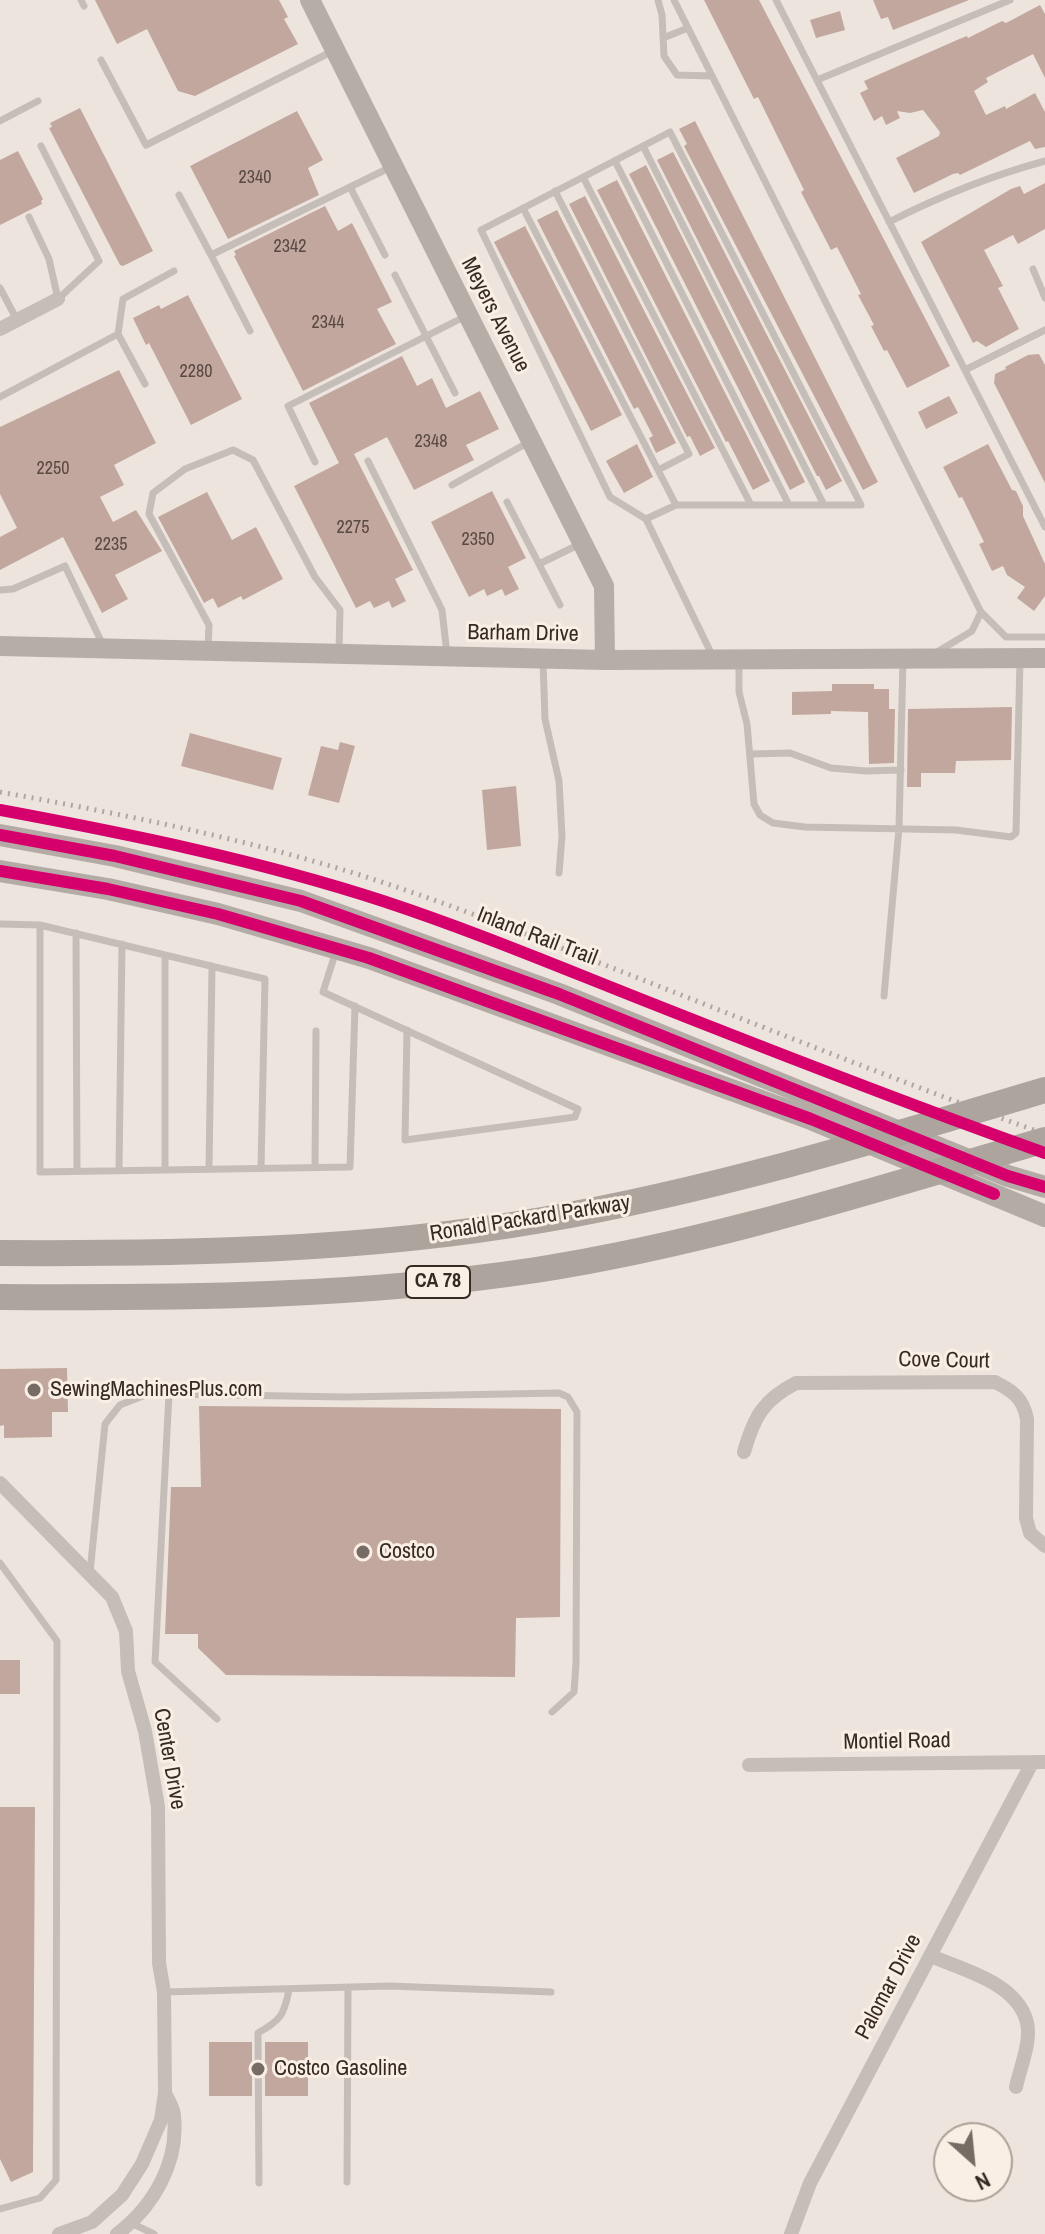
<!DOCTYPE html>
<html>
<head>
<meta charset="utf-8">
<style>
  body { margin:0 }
  #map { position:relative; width:1045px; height:2234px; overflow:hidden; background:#ede5dd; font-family:"Archivo Narrow",sans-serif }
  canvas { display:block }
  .north { position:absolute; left:933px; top:2122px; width:80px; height:80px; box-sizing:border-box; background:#faefe4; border:2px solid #aca098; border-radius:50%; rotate:153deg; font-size:22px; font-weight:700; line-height:32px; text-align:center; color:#362a25 }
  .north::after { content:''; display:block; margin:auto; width:28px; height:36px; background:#766b65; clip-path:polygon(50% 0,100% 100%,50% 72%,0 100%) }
</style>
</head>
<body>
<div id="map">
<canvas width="1045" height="2234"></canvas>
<div class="north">N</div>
</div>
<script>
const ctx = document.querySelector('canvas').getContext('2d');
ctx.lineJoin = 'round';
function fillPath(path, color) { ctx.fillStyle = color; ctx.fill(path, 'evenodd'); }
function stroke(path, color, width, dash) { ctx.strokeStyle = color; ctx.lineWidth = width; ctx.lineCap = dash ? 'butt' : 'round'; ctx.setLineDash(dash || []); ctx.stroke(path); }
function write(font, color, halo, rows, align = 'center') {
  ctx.font = font + ' "Archivo Narrow",sans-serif'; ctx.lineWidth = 6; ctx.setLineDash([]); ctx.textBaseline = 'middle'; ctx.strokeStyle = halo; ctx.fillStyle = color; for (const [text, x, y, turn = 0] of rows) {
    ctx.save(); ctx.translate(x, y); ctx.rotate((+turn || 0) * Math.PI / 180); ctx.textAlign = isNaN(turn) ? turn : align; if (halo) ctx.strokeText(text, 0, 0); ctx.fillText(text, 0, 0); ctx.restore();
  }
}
fillPath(new Path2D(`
  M95 0H279L288 17 284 19 298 44 195 96 178 91 147 29 117 44Z
  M704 0H759L950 366 907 388 887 350 884 351 871 326 874 325 858 295 861 294 837 247 831 250 801 192 804 190 758 97 754 99Z
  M873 0H969L893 30 888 17 881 19Z
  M1040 5 1045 14V78L1033 54 986 78 988 82 974 91 986 115 1005 106 1006 109 1035 93 1045 112V147L1035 149 1030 141 960 175 958 173 953 174 914 193 896 158 939 136 940 132 923 110 910 113 897 111 900 118 886 125 882 116 874 121 860 93 868 89 864 81 957 40 967 36 968 38 1002 21 1006 23Z
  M840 11 845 30 816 38 810 20Z
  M80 108 153 251 123 266 120 265 49 128 52 127 50 123Z
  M297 111 323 160 308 168 319 195 228 239 190 166Z
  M695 121 878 482 863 490 684 146 687 144 679 129Z
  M18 151 43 199 41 201 42 204 0 225V160Z
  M673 152 842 481 826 490 819 476H817L657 160Z
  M646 165 805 482 790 490 629 174Z
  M617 180 770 481 753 490 728 441 726 442 597 190Z
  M1045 183V229L1018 244 1013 235 984 250 1003 286 998 288 1019 329 986 347 977 341 973 343 921 242 1011 189 1020 186 1024 194Z
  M585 196 715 448 700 456 690 436 687 437 569 204Z
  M325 206 338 231 352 223 392 302 377 309 396 344 303 391 234 256 236 255 234 251Z
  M557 210 676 443 656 453 649 438 653 436 638 407 634 409 537 220Z
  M525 226 622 415 591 431 494 242Z
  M188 295 242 399 191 425 149 343 146 345 133 318 159 305 161 309Z
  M1039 354 1045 365V483L994 383 995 374 1006 369 1005 367 1028 355Z
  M402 356 417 386 432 378 446 408 480 391 499 429 466 445 474 460 414 490 387 437 354 454 413 570 395 579 406 601 392 608 389 601 374 608 370 601 356 608 294 486 339 463 309 403Z
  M119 370 156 443 114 465 124 485 100 497 113 522 136 510 162 551 115 575 128 599 102 613 63 537 0 570V537L17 528 0 494V427Z
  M949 396 958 413 926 429 918 412Z
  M637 444 653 477 624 493 606 461Z
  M988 444 1012 490 1016 491 1023 506V516L1045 564V596L1034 611 1017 598 1025 587 1007 575 1003 566 992 571 979 544 984 542 962 497 959 498 943 467Z
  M492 491 526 558 508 567 519 589 505 596 502 589 487 596 484 589 469 597 431 522Z
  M207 492 232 540 256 527 283 579 243 600 241 596 218 608 213 598 204 603 158 517Z
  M832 684H874V689H889V709H895L894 763 869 764 868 712 831 711V714L792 715V692L832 691Z
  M1012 707 1011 760 956 761 955 773H921V787H907L908 709Z
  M190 733 282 758 273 790 181 766Z
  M340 742 355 746 339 803 308 795 321 746 338 750Z
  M516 786 521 846 487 850 482 790Z
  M67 1368 68 1412H52V1437L4 1438V1425L0 1426V1369Z
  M199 1406 561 1409 560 1617 516 1618 515 1677 226 1675 198 1648V1634H165L171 1487H201Z
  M0 1660H20V1694H0Z
  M0 1807H35L33 2172 11 2182 0 2159Z
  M209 2042H252V2096H209Z
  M265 2042H308V2096H265Z`), '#c2a79e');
stroke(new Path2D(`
  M81 0 84 6
  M658 0 662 15 664 56 677 75 712 76
  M674 0 981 612 1006 637H1045
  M776 0 1045 527
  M663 38 688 28
  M101 60 146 145 333 51
  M817 80 1010 0
  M0 121 38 101
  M643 146 824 505
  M615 161 789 505
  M583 177 751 505
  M350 187 385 255
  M555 191 689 454 658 470
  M179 195 211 255
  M523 208 676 505
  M29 217 49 259 58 299 99 261 41 146
  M889 222C940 196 990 176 1045 161
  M1033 269 1045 298
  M395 275 455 393
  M0 288 17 320
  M250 331 211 255 391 167
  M118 334 145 384
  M965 370 1045 330
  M0 397 118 334 123 299 174 271
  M368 461 442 610 447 654
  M315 462 288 406 466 316
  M452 485 529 442
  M507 502 539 564
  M646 519 676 505H861L670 132 481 230 610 497 646 519 713 657
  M0 590 13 589 65 566 103 645
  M560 605 539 564 580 544
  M208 649 209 625 149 514 153 493 185 469 233 450 253 460 315 577 340 610 339 650
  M937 652 972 631 981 612
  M543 661 545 719 559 781 562 836 559 873
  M739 661V692L747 724 754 804 760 815 773 823 805 827 956 830 1011 837 1016 833 1020 659
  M750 754 790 753 831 768 866 771 901 770
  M0 924 40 925 265 979 261 1168
  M40 925V1172L350 1167 355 1006
  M76 933 77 1171
  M336 951 323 992 578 1109 575 1117 405 1140 407 1030
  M884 996 899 828 903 659
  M315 1168 316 1031
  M209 1169 212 966
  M119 1170 122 944
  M165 1170V955
  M169 1394 346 1397 559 1393 568 1397 577 1412 576 1663 574 1692 552 1712
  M0 1563 57 1641 56 2180 40 2198 0 2209
  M90 1572 105 1424 120 1405 148 1394H169L155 1662 217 1719
  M165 1992 389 1986 551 1992
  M347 2182 348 1988
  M259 2183 258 2033C281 2020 284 2015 289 1990
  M131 2223 154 2234`), '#c5bdb7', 7);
stroke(new Path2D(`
  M0 329 58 299
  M744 1452C754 1417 763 1400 796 1383L995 1382C1013 1391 1023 1398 1027 1419L1026 1518 1030 1533 1045 1546
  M0 1483 112 1597 126 1631 128 1671 145 1731 158 1807 159 1963 164 1992 165 2093 161 2120 142 2164 122 2195 92 2222 59 2234
  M749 1765 1045 1762
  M931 1956C963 1970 1014 1982 1026 2019 1033 2038 1020 2068 1016 2087
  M117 2234C153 2207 179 2163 174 2116 174 2108 168 2100 165 2093
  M791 2234 810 2183 1032 1763`), '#c5bdb7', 14);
stroke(new Path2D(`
  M310 0 604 586 605 660
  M0 646 605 660 1045 658`), '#b6ada7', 20);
stroke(new Path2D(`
  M0 835 115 856 301 901 559 994 1008 1176 1045 1187
  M0 871 108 889 218 914 369 958 811 1119 1045 1216`), '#b4aba6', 22);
stroke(new Path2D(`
  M0 1253C180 1254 364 1251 542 1220 714 1190 878 1140 1045 1090
  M0 1297C179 1298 358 1297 536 1270 710 1243 877 1189 1045 1140`), '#aca49d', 26);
stroke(new Path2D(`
  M0 792C122 814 242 838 360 875 454 905 546 942 638 978 773 1031 908 1085 1045 1134`), '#ada6a1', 5, [2, 6]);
stroke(new Path2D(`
  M0 810C129 834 257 860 383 901 471 930 557 966 643 1000 777 1053 910 1105 1045 1153
  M0 835 115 856 301 901 559 994 1008 1176 1045 1187
  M0 871 108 889 218 914 369 958 811 1119 994 1194`), '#d6006c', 12);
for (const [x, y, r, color] of [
  [34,1390,8,"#766b65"],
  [363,1552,8,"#766b65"],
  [258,2069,8,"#766b65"]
]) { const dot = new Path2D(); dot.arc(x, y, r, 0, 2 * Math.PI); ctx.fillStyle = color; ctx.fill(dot); stroke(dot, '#faefe4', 3); }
write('18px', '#594943', null, [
  ["2340",255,178],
  ["2342",290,247],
  ["2344",328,323],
  ["2280",196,372],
  ["2348",431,442],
  ["2250",53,469],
  ["2275",353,528],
  ["2350",478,540],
  ["2235",111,545]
]);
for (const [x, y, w] of [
  [438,1282,64]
]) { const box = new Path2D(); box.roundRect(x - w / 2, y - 16, w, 32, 6); ctx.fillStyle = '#faefe4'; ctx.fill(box); stroke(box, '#362a25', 2); }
write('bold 20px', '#362a25', null, [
  ["CA 78",438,1282]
]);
write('22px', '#362a25', '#faefe4', [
  ["Meyers Avenue",495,315,63],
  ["Barham Drive",523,634,1],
  ["Inland Rail Trail",537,937,21],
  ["Ronald Packard Parkway",530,1219,-9],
  ["Cove Court",944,1361,1],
  ["Montiel Road",897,1742,-1],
  ["Center Drive",169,1759,80],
  ["Palomar Drive",889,1987,-62]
]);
write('22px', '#362a25', '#faefe4', [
  ["SewingMachinesPlus.com",50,1390],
  ["Costco",379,1552],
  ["Costco Gasoline",274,2069]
], 'left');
</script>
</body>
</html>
